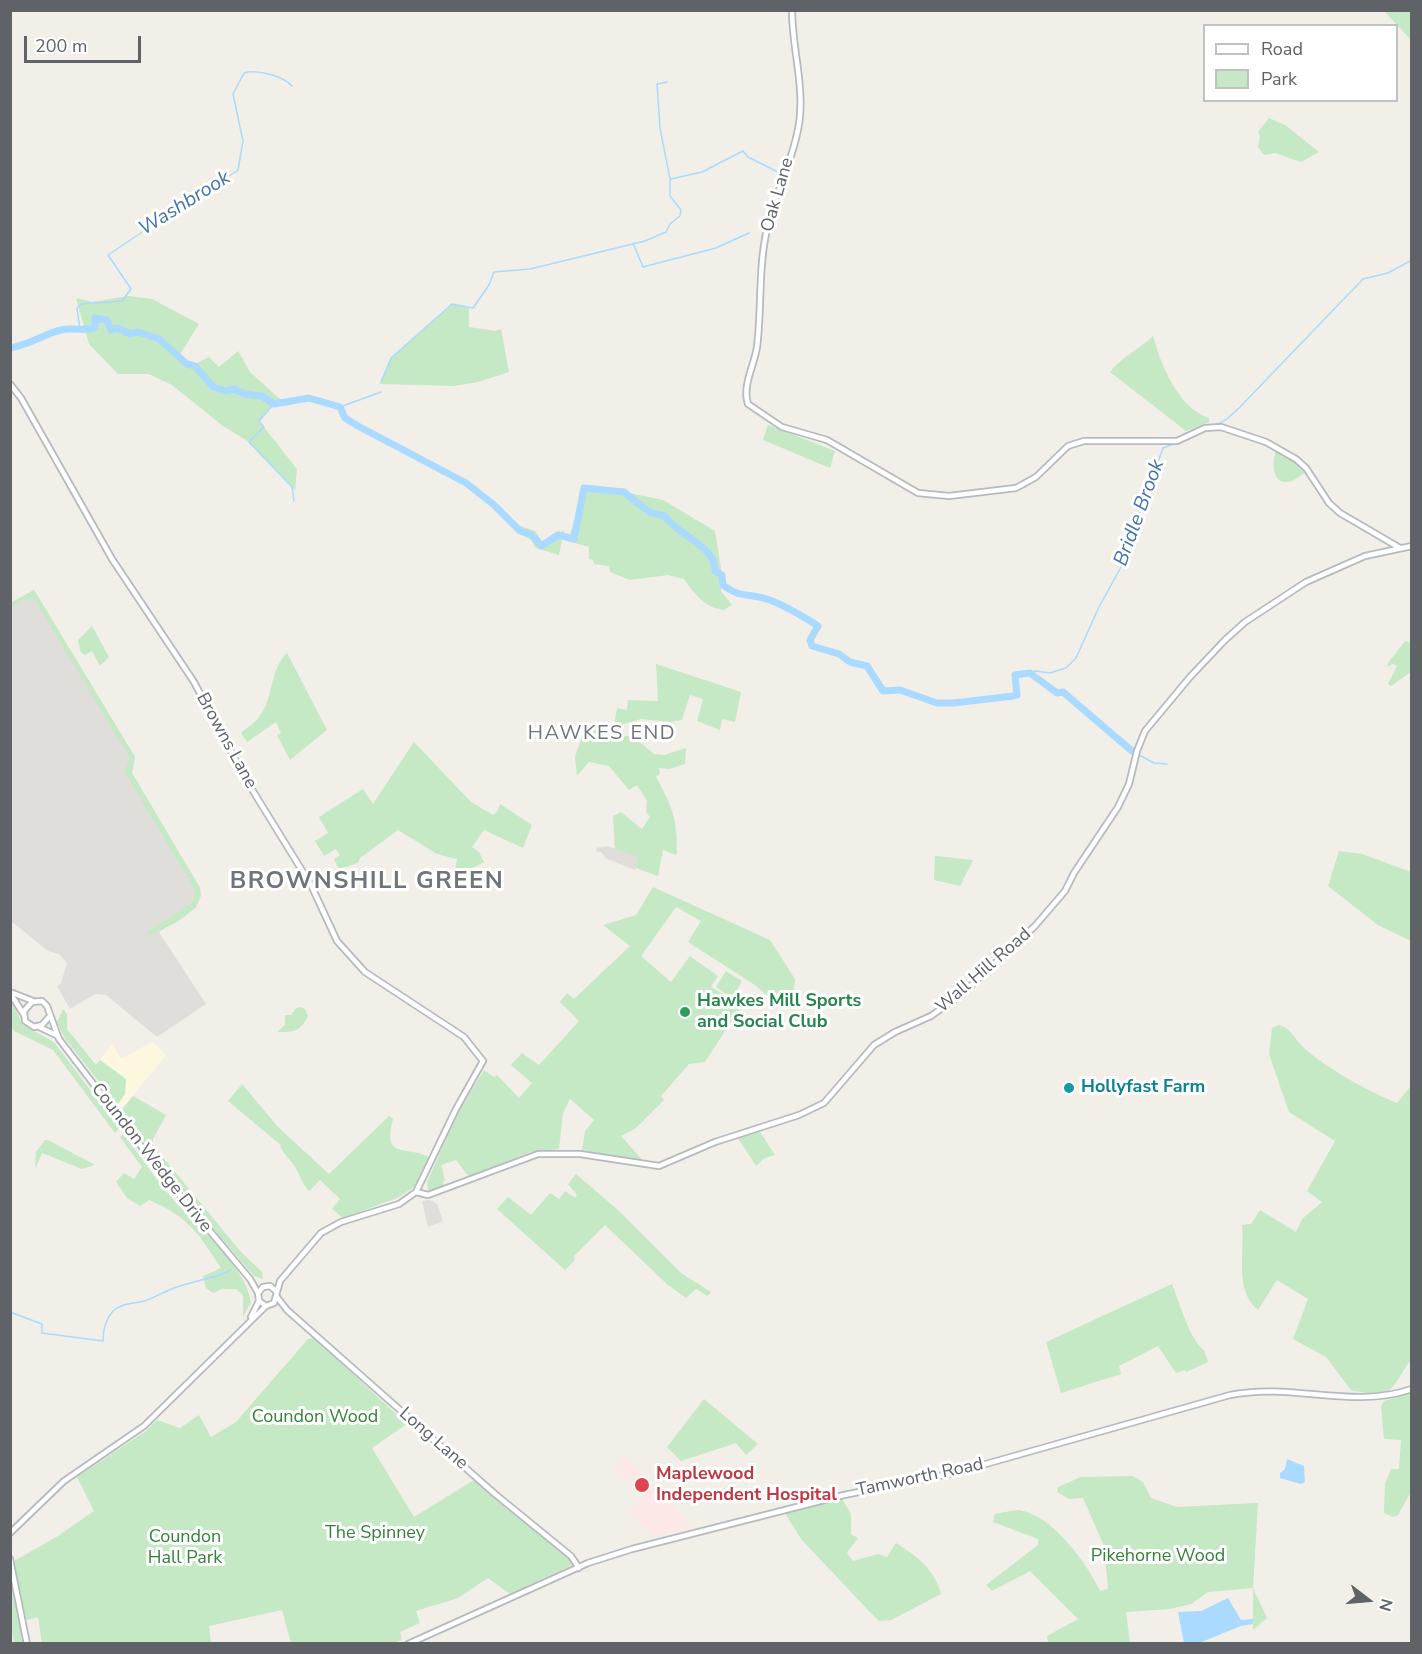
<!DOCTYPE html>
<html>
<head>
<meta charset="utf-8">
<style>
  body { margin:0 }
  #map { position:relative; width:1422px; height:1654px; overflow:hidden; background:#f1efe8; font-family:"Nunito Sans",sans-serif }
  canvas { display:block }
  .frame { position:absolute; inset:0; border:12px solid #5f6368; pointer-events:none }
  .legend { position:absolute; left:1203px; top:24px; width:195px; height:78px; box-sizing:border-box; background:#fff; border:2px solid #bfc1c3; margin:0; padding:8px 10px; list-style:none; font-size:18px; color:#5f6368 }
  .legend li { display:flex; align-items:center; gap:12px; height:30px }
  .legend b { width:30px; border:2px solid #bfc1c3 }
  .north { position:absolute; left:1338px; top:1570px; width:60px; height:60px; -webkit-text-stroke:4px #fff; paint-order:stroke; rotate:106deg; font-size:16px; font-weight:700; line-height:24px; text-align:center; color:#5f6368 }
  .north::after { content:''; display:block; margin:auto; width:21px; height:27px; background:#5f6368; clip-path:polygon(50% 0,100% 100%,50% 72%,0 100%) }
  .scale { position:absolute; left:24px; top:36px; width:117px; height:27px; box-sizing:border-box; border:3px solid #5f6368; border-top:0; padding-left:8px; font-size:18px; line-height:21px; white-space:nowrap; color:#5f6368; -webkit-text-stroke:4px #fff; paint-order:stroke }
</style>
</head>
<body>
<div id="map">
<canvas width="1422" height="1654"></canvas>
<div class="frame"></div>
<ul class="legend">
<li><b style="height:8px;background:#fff"></b>Road</li>
<li><b style="height:16px;background:#c5e8c5"></b>Park</li>
</ul>
<div class="north">N</div>
<div class="scale">200 m</div>
</div>
<script>
const ctx = document.querySelector('canvas').getContext('2d');
ctx.lineJoin = 'round';
function fillPath(path, color) { ctx.fillStyle = color; ctx.fill(path, 'evenodd'); }
function stroke(path, color, width, dash) { ctx.strokeStyle = color; ctx.lineWidth = width; ctx.lineCap = dash ? 'butt' : 'round'; ctx.setLineDash(dash || []); ctx.stroke(path); }
function write(font, color, halo, rows, align = 'center') {
  ctx.font = font + ' "Nunito Sans",sans-serif'; ctx.lineWidth = 6; ctx.setLineDash([]); ctx.textBaseline = 'middle'; ctx.strokeStyle = halo; ctx.fillStyle = color; for (const [text, x, y, turn = 0] of rows) {
    ctx.save(); ctx.translate(x, y); ctx.rotate((+turn || 0) * Math.PI / 180); ctx.textAlign = isNaN(turn) ? turn : align; if (halo) ctx.strokeText(text, 0, 0); ctx.fillText(text, 0, 0); ctx.restore();
  }
}
fillPath(new Path2D(`
  M152 1042 166 1055 123 1108 117 1105 125 1094 126 1079 100 1060 112 1044 121 1059Z`), '#fef7e0');
fillPath(new Path2D(`
  M34 590 135 757 132 773 200 888 201 896 196 908 159 932 206 1004 157 1037 106 995 95 994 70 1009 57 986 61 983 67 963 59 954 48 951 11 921 10 603Z
  M607 846 640 857 635 870 607 859 601 852H597L596 848Z
  M430 1200 437 1204 443 1221 428 1227 422 1201Z`), '#e0deda');
fillPath(new Path2D(`
  M623 1455 642 1473 694 1528 654 1536 630 1511 643 1496 613 1468Z`), '#fce8e6');
fillPath(new Path2D(`
  M1384 11H1411V40Z
  M1269 118 1285 125 1319 152 1301 162 1275 153 1264 155 1258 147 1260 136 1258 132Z
  M128 296 152 299 199 324 179 356 187 364 193 365 209 357 219 367 238 351 250 372 282 401 274 404 259 421 297 469 295 491 249 442 223 426 172 385 149 374H118L89 344 76 298 92 302Z
  M452 304 469 308V327L495 331 501 329 509 372 478 382 453 386 380 384 390 359Z
  M1153 336C1161 365 1178 408 1209 418V422L1186 431 1110 372C1121 357 1140 349 1153 336Z
  M768 425 835 451 830 468 763 440Z
  M1276 450 1298 464 1305 472C1281 494 1268 477 1276 450Z
  M584 488 615 490 663 500 715 531 722 575 721 591 732 605 724 610C705 608 695 594 684 579L668 575 630 580 610 572 609 566 594 564 593 560 589 559V547L568 541Z
  M520 526 535 531 541 540 545 542 564 530 559 555 536 548 531 540 516 531Z
  M34 590 135 757 132 773 200 888C205 912 167 927 149 936L146 933 193 902 195 890 125 772 130 758 35 600 24 599 11 608V603Z
  M92 626 109 657 100 666 92 651 85 655 81 652 78 640Z
  M1405 641 1411 643V672L1391 686 1388 684 1397 666 1393 664 1387 667 1388 663Z
  M287 653 327 730 290 760 277 735 281 733 276 722 247 742 241 733C246 728 255 723 259 717 274 699 269 670 287 653Z
  M656 664 741 692 735 722 722 719 720 730 697 721 703 699 690 695 682 720 671 722 641 719 614 727 617 708 627 710 628 700 658 701Z
  M586 725 635 738 654 754 664 755 686 748 685 764 669 769 659 768 660 774 656 777C673 808 677 818 677 853L676 855 663 850 658 876 636 868 639 857 615 849 613 816 621 812 642 829 650 817 646 812 647 801 637 785 629 790 609 766 589 762 577 776 575 757Z
  M414 742 471 802 493 815 497 812 500 804 532 825 523 848 484 830 472 847 479 852 484 862 458 876 455 870 457 859 437 854 398 830 360 858 358 863 339 869 334 859 340 855 336 849 324 856 315 841 328 833 319 817 363 789 373 804Z
  M1339 851 1362 854 1411 872V941L1378 925 1328 886Z
  M935 856 973 860 960 886 934 880Z
  M653 887 770 940 795 979 794 990 779 1000 770 998 755 985 688 942 701 921 676 907 641 956 671 982 690 956 718 976 711 987 734 1001 742 998 745 1000 705 1062 689 1064 661 1096 664 1100 636 1128 621 1136 644 1162 582 1150 585 1131 594 1120 570 1099 563 1113 559 1149 530 1152 469 1177 456 1160 441 1165 445 1180 443 1181 444 1186 428 1191 427 1182 455 1118 484 1070 494 1077 497 1075 519 1098 532 1083 511 1065 522 1053 539 1065 579 1021 560 1002 567 993 574 999 630 946 603 925 636 915Z
  M726 971 742 981 732 998 716 987Z
  M10 999 23 1025 54 1042 119 1128 115 1133 53 1050 14 1031 11 1026Z
  M300 1007 305 1009 308 1016C300 1032 294 1032 277 1032L285 1025V1015H291L296 1008Z
  M63 1009 67 1014V1029L96 1065 100 1060 126 1079 125 1094 117 1105 64 1037 57 1022Z
  M1279 1025C1290 1027 1294 1038 1302 1046 1325 1068 1368 1091 1397 1103L1411 1086V1360C1388 1390 1397 1400 1351 1390L1326 1357 1293 1339 1308 1299 1277 1280 1258 1310C1234 1290 1245 1255 1242 1225L1251 1224 1260 1210 1296 1232 1302 1219 1322 1202 1307 1191 1335 1141 1289 1112 1269 1054 1272 1028Z
  M242 1084 278 1127 329 1174 389 1116 393 1119C382 1160 405 1145 429 1157L414 1187 397 1198 343 1218 332 1209 340 1199 320 1180 309 1191C303 1184 301 1179 297 1170 293 1162 284 1155 280 1146H282L228 1101Z
  M133 1096 166 1115 153 1139V1145L240 1251 262 1272 263 1279 254 1276 216 1232 122 1115 123 1108Z
  M760 1132 775 1155 765 1158 756 1166 738 1138Z
  M123 1134C138 1152 150 1171 165 1190 190 1222 244 1261 251 1302L243 1317V1295L236 1289H222L213 1293 206 1288 203 1276 221 1268C198 1233 189 1217 149 1200L140 1206 127 1198 116 1182 124 1173 134 1179 142 1167 120 1137Z
  M45 1140H48L95 1165 82 1169 42 1153 35 1169 36 1152Z
  M576 1174 618 1210 681 1273 711 1292 708 1296 696 1289 686 1298 668 1285 605 1225 574 1256 575 1260 565 1270 497 1209 508 1197 531 1215 550 1193 559 1199 565 1191 575 1198 577 1195 568 1184Z
  M1172 1284C1179 1301 1190 1341 1204 1350L1208 1362 1186 1372 1185 1370 1176 1373 1158 1346 1119 1366 1121 1374 1061 1393 1046 1342Z
  M314 1338 407 1424 372 1448 414 1517 474 1480 569 1558 572 1565 510 1594 488 1578 458 1598 416 1611 420 1623 400 1632 402 1640 393 1643H291L282 1610 209 1626 211 1643 42 1644 38 1617 26 1620 14 1561 58 1536 94 1511 77 1477 146 1431 157 1420 180 1428 199 1415 211 1437 236 1422 308 1339Z
  M1411 1392V1492L1398 1515 1393 1517 1384 1513 1385 1484 1391 1469H1399L1401 1440 1384 1439 1381 1406 1384 1401Z
  M704 1399 758 1444 746 1455 736 1443 681 1461 667 1447Z
  M1133 1476 1143 1482 1151 1498 1177 1507 1258 1503 1253 1588 1267 1618 1253 1630V1588L1208 1592 1191 1604 1170 1609 1126 1612 1130 1643H1048L1047 1636 1078 1619 1030 1571 992 1591 986 1585 1038 1545V1539L993 1522 995 1514C1002 1513 1012 1510 1019 1510 1052 1515 1087 1563 1100 1591L1108 1589 1104 1546 1083 1498 1069 1499 1057 1492 1058 1487 1081 1477Z
  M842 1499 851 1514V1534L858 1538 847 1553 853 1561 878 1554 887 1557 896 1543C918 1557 934 1568 941 1594L891 1620 879 1621 868 1610 801 1539 785 1513Z
  M10 1567 24 1643H14L11 1625Z`), '#c5e8c5');
fillPath(new Path2D(`
  M1287 1459 1304 1466 1305 1482 1301 1484 1280 1478V1473L1285 1469Z
  M1228 1598 1241 1620 1253 1619V1624L1241 1626 1199 1643H1184L1178 1612 1201 1611Z`), '#aadaff');
stroke(new Path2D(`
  M671 179 702 172 743 151 748 157 778 172
  M633 243 643 267 716 248 749 233
  M80 329 77 308 82 304 122 301 131 289 108 255 160 220V217L175 208H181L238 170 243 141 233 94 244 73C257 69 283 76 292 86
  M381 382 391 358 452 304 473 308 489 285 494 272 530 269 645 241 666 232 670 224 680 216 681 210 670 196V179L660 128 657 84 667 82
  M274 404 259 421 264 427 249 442 292 487 294 501
  M340 407 381 392
  M1187 435C1196 424 1208 428 1220 423 1227 421 1234 412 1240 407L1363 279 1388 273 1412 260
  M1030 673 1035 671 1050 673 1066 668 1076 658 1099 607 1120 569 1163 448 1187 439
  M1132 751 1154 763 1167 764
  M10 1312 42 1324V1333L103 1341C103 1330 106 1319 113 1311 121 1303 134 1304 144 1301 154 1298 164 1292 174 1288 193 1281 213 1279 231 1270`), '#aadaff', 1.5);
stroke(new Path2D(`
  M10 348C29 345 44 334 61 330 73 327 85 332 95 327V318L107 320 111 330 118 328 130 334 138 332 159 339 187 364 195 366 213 387 225 391 234 389 244 394 262 396 274 404 309 398 340 407 345 418 358 426 466 483 493 504 520 531 532 535 541 546 558 535 574 539 584 488 624 492 649 512 665 516C677 535 717 547 715 571L722 575 723 585C736 595 742 594 758 597 774 599 804 617 818 626L810 640 812 646 839 654 850 662 867 666 883 691 900 690 937 703H954L1013 696
  M1017 695 1015 675 1030 673 1057 693 1063 692 1132 751`), '#aadaff', 7);
const secondary = new Path2D(`
  M792 10C792 45 803 81 800 115 798 148 775 194 767 229 758 269 762 307 757 347 754 366 742 386 748 404L782 427 827 440 918 493 949 496 1016 488 1036 477 1068 446 1084 441H1177L1205 428 1221 427 1266 442 1296 459 1306 468 1329 503 1340 513 1400 548
  M10 384 21 398 112 559 194 682 248 783 311 885 337 941 365 972 464 1037 483 1061 456 1109 416 1192 399 1204 341 1222 321 1233 280 1281 274 1303 266 1306 259 1301 258 1293 263 1287 270 1286 276 1291
  M10 992 33 1001
  M10 993 24 1015
  M49 1017 42 1025 34 1027 25 1021 24 1011 32 1002 42 1001 47 1006 59 1039 164 1176 250 1279 258 1293
  M39 1027 56 1035
  M416 1192 428 1195 538 1154H580L659 1166 715 1142 799 1115 824 1103 874 1045 895 1032 931 1016 962 994 1035 926 1065 891 1074 873 1118 807 1129 784 1137 751 1145 731 1190 677 1225 640 1245 622 1306 582 1365 556 1412 546
  M277 1297 287 1310 495 1494 571 1556 579 1568
  M251 1317 259 1301
  M10 1533 64 1481 144 1426 266 1306
  M10 1559 27 1644
  M408 1644 588 1563 632 1549 844 1495 954 1473 1230 1395C1294 1382 1350 1410 1412 1389`);
stroke(secondary, '#b6babf', 8);
stroke(secondary, '#fff', 4.5);
for (const [x, y, r, color] of [
  [685,1012,6,"#2e9e5b"],
  [1069,1088,6,"#0f9aa8"],
  [642,1485,8,"#e0444e"]
]) { const dot = new Path2D(); dot.arc(x, y, r, 0, 2 * Math.PI); ctx.fillStyle = color; ctx.fill(dot); stroke(dot, '#fff', 2); }
write('18px', '#5f6368', '#fff', [
  ["Oak Lane",778,195,-74],
  ["Browns Lane",226,741,61],
  ["Wall Hill Road",984,971,-41],
  ["Coundon Wedge Drive",151,1158,52],
  ["Long Lane",433,1439,41],
  ["Tamworth Road",920,1478,-12]
]);
write('bold 18px', '#27864d', '#fff', [
  ["Hawkes Mill Sports",697,1002],
  ["and Social Club",697,1023]
], 'left');
write('bold 18px', '#0d838f', '#fff', [
  ["Hollyfast Farm",1081,1088]
], 'left');
write('18px', '#348238', '#fff', [
  ["Coundon Wood",315,1418],
  ["The Spinney",375,1534],
  ["Coundon",185,1538],
  ["Hall Park",185,1559],
  ["Pikehorne Wood",1158,1557]
]);
write('bold 18px', '#be3a42', '#fff', [
  ["Maplewood",656,1475],
  ["Independent Hospital",656,1496]
], 'left');
write('italic 20px', '#4174aa', '#fff', [
  ["Washbrook",185,204,-32],
  ["Bridle Brook",1140,513,-70]
]);
ctx.letterSpacing = '1.5px';
write('20px', '#70757a', '#fff', [
  ["HAWKES END",602,734]
]);
ctx.letterSpacing = '0px';
ctx.letterSpacing = '1.5px';
write('bold 24px', '#70757a', '#fff', [
  ["BROWNSHILL GREEN",367,882]
]);
ctx.letterSpacing = '0px';
</script>
</body>
</html>
